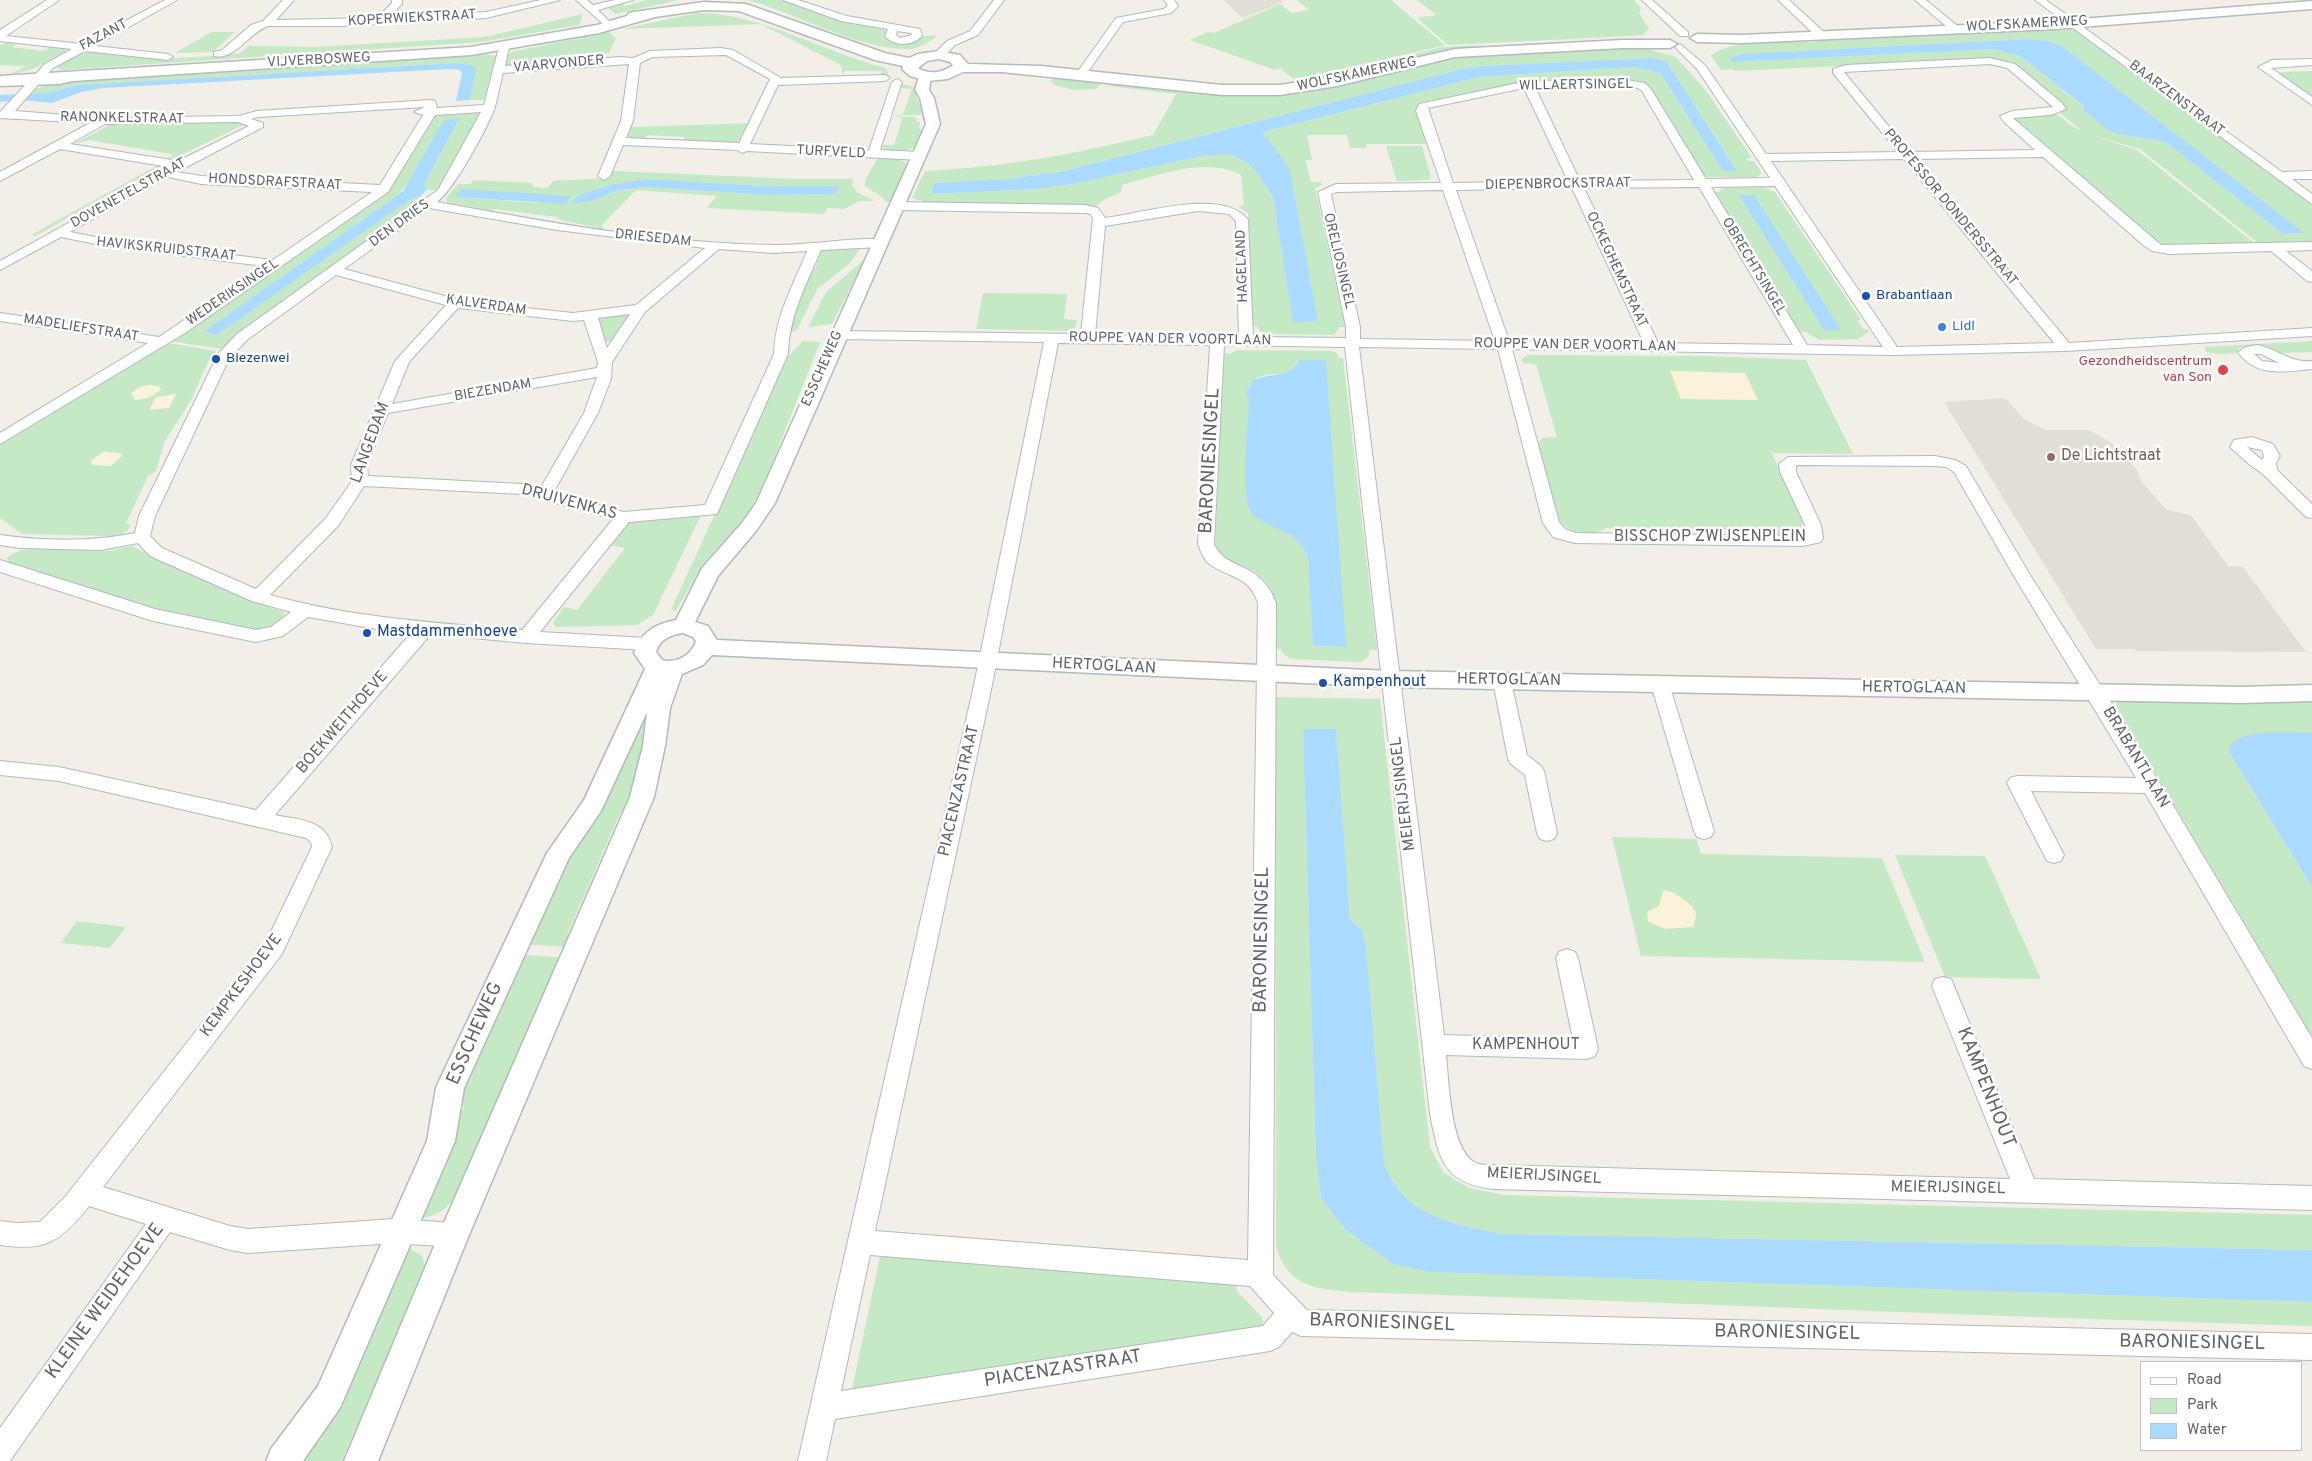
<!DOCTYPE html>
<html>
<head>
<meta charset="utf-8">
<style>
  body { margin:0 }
  #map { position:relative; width:2312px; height:1461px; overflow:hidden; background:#f1efe8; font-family:Overpass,sans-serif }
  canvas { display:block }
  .legend { position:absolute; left:2140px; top:1361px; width:162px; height:90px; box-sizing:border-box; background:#fff; border:1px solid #bfc1c3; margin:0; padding:6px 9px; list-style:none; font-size:15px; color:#5f6368 }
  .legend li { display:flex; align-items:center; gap:10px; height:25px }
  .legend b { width:25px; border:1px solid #bfc1c3 }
</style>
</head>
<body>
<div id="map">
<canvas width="2312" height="1461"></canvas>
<ul class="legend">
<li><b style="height:6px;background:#fff"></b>Road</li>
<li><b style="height:14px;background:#c5e8c5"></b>Park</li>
<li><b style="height:14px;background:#aadaff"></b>Water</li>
</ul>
</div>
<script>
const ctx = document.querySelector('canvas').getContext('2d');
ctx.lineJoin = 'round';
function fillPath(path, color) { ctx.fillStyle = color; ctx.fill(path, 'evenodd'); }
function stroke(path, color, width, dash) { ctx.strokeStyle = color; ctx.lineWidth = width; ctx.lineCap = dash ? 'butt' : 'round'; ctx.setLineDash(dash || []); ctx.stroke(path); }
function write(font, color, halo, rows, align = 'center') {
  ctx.font = font + ' Overpass,sans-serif'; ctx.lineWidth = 5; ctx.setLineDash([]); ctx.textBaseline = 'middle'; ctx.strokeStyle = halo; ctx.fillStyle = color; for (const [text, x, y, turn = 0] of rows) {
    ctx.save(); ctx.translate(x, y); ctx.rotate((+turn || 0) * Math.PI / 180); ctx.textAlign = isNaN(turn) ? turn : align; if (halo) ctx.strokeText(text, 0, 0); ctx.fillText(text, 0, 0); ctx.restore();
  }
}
fillPath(new Path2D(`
  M1223 0H1281L1283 2 1243 18Z
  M2005 398 2024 419 2045 430H2089L2113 444 2137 470 2141 481 2167 510 2191 515 2228 566 2243 567 2306 652 2135 651 2134 649H2096L1944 402Z`), '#e1ded6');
fillPath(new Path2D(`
  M647 0H679L616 14 609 9 612 6 622 3 625 6Z
  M748 0H782L838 20 884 30 887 32 886 38C902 48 920 33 937 36 929 42 920 49 909 49 859 50 798 14 748 0Z
  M1297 0H1391L1445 45 1296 81 1283 71V68L1275 70 1190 40 1208 32 1214 33 1280 4 1292 13 1309 10Z
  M1417 0H1634L1641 8 1639 13 1649 29 1643 35 1630 36 1448 45 1417 18 1437 15Z
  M697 13C763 13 823 53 886 68L889 76 881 75V71H845L842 75V67L837 63 761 24 622 29Z
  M583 14 579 25 481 42 62 70 57 67 82 52 91 50 162 59 229 55 240 53 248 46 314 47 485 37Z
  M2070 29 2078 31 2312 205V241L2258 243 2140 149 2090 135 2137 150 2254 243C2228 245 2203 244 2177 245L2172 247 2158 245 2069 165 2062 163 2037 141 2038 138 2020 123 2014 121 2012 118 2017 115 2057 114 2073 127 2082 131 2060 113 2064 109 2009 63 1988 59 1735 71 1733 69 1721 70 1711 55C1740 37 1780 43 1816 42L1819 39 1842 40ZM2030 39 2047 41 2063 47 2303 233 2283 234 2168 144 2163 141 2118 134 2109 131 2084 109 2085 108 2020 56 1994 49 1733 62 1729 58 1742 54Z
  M212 32H235L213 52 175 53Z
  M609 32 616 38 609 53 559 59 558 62 504 67 507 55 511 52Z
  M8 42 18 43 12 47 43 51 50 47 69 50C50 60 33 72 11 74L26 66 0 65V45Z
  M1483 45 1432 53 1329 78 1282 86 1442 47Z
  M1644 48 1676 57 1707 92 1752 158H1747V161H1754L1762 173 1757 177H1707L1704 176 1645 84 1632 81 1524 82 1418 103 1416 109 1427 144H1366V148H1350L1347 135H1307L1312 160H1305L1311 182H1321L1322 185 1315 188 1345 327H1340L1334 335 1264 334 1258 329 1257 326H1252L1248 213 1238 207 1244 205 1241 175C1205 156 1159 175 1122 185L1121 192 1104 200 1096 206 922 204 923 201 912 198 925 171C1006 167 1075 154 1153 135L1176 94 1109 86 1111 81 1214 95 1275 94 1323 89 1465 56ZM1652 58 1666 61 1737 171H1723L1660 73 1634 67 1478 77 1264 132 1262 135 1290 170 1318 321H1293L1273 197 1260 177 1248 163 1229 154 1202 156 1073 184 1039 189 931 194 936 183 1009 179 1064 171 1458 70 1483 66Z
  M483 53 496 56 484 100H470L476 68 470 65 456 63 78 85 49 93 30 94 36 89 58 81Z
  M2312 71V96L2303 92 2286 78 2278 76 2281 72Z
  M1056 77 1102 80 1097 89 1073 90 1052 84 1053 82 1050 81Z
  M902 84 916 88 917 99 923 111 920 115H893L903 114 912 89 901 88Z
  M480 113 437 191 424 189 423 186 460 119 398 195 203 332 217 335 411 199 432 196 222 349 168 341 384 193 434 114Z
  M893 116 916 117 917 122H920L919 128 923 131 918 146 901 152 882 148 883 145H893L895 143 902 118Z
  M237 122 245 124 169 161 160 160 173 156 171 154 89 140 74 144 113 123Z
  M752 123 747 126 736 144 682 142 685 137 647 135 642 140 632 139 626 133 630 127H635Z
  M1386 146H1422L1431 177 1428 180 1397 181Z
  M878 158 899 159 909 165 892 202H886L882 197 865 186V180Z
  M160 164 164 165 35 236 31 235Z
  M615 171 796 179H853L852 185 858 193 875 201H859L844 209 827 208 824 214 707 208 717 196 636 190 602 225 603 229 560 220 556 217 495 209 492 211 447 202 446 198 458 184H471L472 180 532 183 533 187 547 188 553 181 607 178 610 172ZM645 179 766 186H839L835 194 770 195 644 187 616 191 592 201 573 204 577 196 613 184ZM522 194 569 196 536 203 455 197Z
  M1762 187 1775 192 1861 320H1857L1863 329H1867L1869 332 1858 339 1819 340 1806 332H1799L1713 192H1720L1719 190 1724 188Z
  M862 246 850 263 817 289 797 330 787 334 800 288 816 267 822 249Z
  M865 259 832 324 808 327 826 292Z
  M983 293 1067 294 1064 319 1077 320 1076 326 1072 331 976 329Z
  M632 313 612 341 605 342 598 316Z
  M803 341 820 342 773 461 755 501 741 523 702 565 676 611 671 610 785 360Z
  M2312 341V352L2282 353 2264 347 2238 348 2237 353 2221 354 2206 352 2205 347Z
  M168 343 216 351 209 360 191 400 164 443 156 471 148 476 126 523 131 526C126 533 121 536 113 536L22 534 0 518V445Z
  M1237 350 1331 351 1338 354V358H1343L1377 650H1369V656L1361 662 1291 659 1282 653 1281 649H1276C1276 616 1284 585 1248 568 1236 562 1225 559 1215 549L1224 353 1230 354ZM1297 368 1346 647 1313 646 1308 559C1302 536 1279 528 1259 518L1247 483 1249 396 1248 389C1249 387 1250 383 1254 380 1266 371 1284 377 1297 368Z
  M1527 355 1708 356 1806 360 1853 454 1772 453 1802 521 1801 530C1791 540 1767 536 1755 530L1606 528C1592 538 1569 533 1558 520L1538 442 1543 438 1557 437 1536 364 1523 363 1522 359Z
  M701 515 653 615 637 625 556 627 553 623 564 607 577 610 625 548 609 545 630 521Z
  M132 546 169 565 250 601 284 612 283 620 274 626 260 630 160 610 10 563 7 559C16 541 89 552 109 551 117 550 124 547 132 546Z
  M651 694 645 757 632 788 628 809 620 813 567 935 572 941 569 947 523 944 539 907 549 902 564 868 560 861 564 853 582 841 636 721Z
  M1276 697 1380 699 1430 1147 1444 1173 1469 1188 1503 1195 2312 1215V1250L1504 1234C1455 1225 1401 1216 1384 1162L1366 945 1361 930 1350 919 1336 730 1305 729 1303 732 1316 1157 1321 1198 1345 1229 1430 1272 2312 1302V1326C1992 1317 1672 1302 1352 1292 1315 1289 1287 1286 1276 1246Z
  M2118 700H2312V733L2265 734 2229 752 2312 887V1037L2116 707Z
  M1612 837 1696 839 1701 854 1882 858 1925 962 1641 956Z
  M1895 855 1985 856 2041 979 1945 977Z
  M77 921 126 927 110 948 61 943Z
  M516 954 565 958 459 1191C450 1206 439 1216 422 1218L417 1209 464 1106 455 1089 461 1078 473 1070 519 967Z
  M407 1247 422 1256 426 1271 406 1330 394 1339 342 1461H303L307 1458 398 1254Z
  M881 1252 1236 1280 1237 1291 1262 1317 1264 1327 851 1394Z`), '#c5e8c5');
fillPath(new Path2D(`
  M1670 371 1745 373 1758 400 1681 399Z
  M149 385 159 386 161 390 149 398 135 400 131 393 140 387Z
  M176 394 169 408 149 410 156 397Z
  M103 452 121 453 122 456 111 466 92 465 91 461Z
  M1666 890C1675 893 1695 904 1696 914 1696 918 1694 923 1693 927L1665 929 1648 921 1647 912 1659 906 1663 891Z`), '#fbf3d9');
fillPath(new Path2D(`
  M2030 39 2047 41 2063 47 2304 233 2283 234 2168 144 2163 141 2118 134 2109 131 2083 109 2085 107 2020 56 1994 49 1733 62 1729 58 1742 54Z
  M1652 58 1666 61 1737 171H1723L1660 73 1634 67 1478 77 1264 132 1262 135 1267 137 1290 170 1318 321 1293 322 1273 197 1260 177 1248 163 1229 154 1202 156 1073 184 1039 189 931 194 935 183 1009 179 1064 171 1458 70 1483 66Z
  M456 63 470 65 476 68 470 100 456 101 462 73 460 70 449 69 103 88 81 92 52 103 24 100 0 102V95L49 93 78 85Z
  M460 118 423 186 427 189 420 197 411 199 217 335 203 332 398 195 404 190 444 120Z
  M645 179 766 186H839L836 194 769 195 644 187 616 191 592 201 572 204 577 196 613 184Z
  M461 189 570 196 566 204 455 197Z
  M1739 195H1754L1841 330H1824Z
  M1300 360H1326L1346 647 1313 646 1308 559C1299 525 1257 529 1249 508 1242 486 1248 422 1249 397L1246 396 1247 389H1249L1252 381C1269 372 1291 379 1300 360Z
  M1305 729H1336L1350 919 1361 930 1366 945 1384 1162C1401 1216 1455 1225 1504 1234L2312 1250V1302L1430 1272 1393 1264 1345 1229 1321 1198 1316 1157 1303 732Z
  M2312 733V887L2229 752C2232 726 2292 734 2312 733Z`), '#aadaff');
const minor = new Path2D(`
  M47 0H59L6 36 82 44 165 0H177L95 46 168 54 173 57 168 60 85 51 53 68 15 111 103 118 239 116 257 111 431 100 435 101 437 108 484 105 499 47 504 44 509 47 505 66 620 57 633 58 650 51 721 48 733 50 781 78 885 75 890 78 885 81 778 85 750 144 869 150 892 82 897 79 902 82 880 150 920 152 926 156 920 160 747 151 742 153 737 150 623 145 610 176 604 180 598 176 621 121 629 64 503 73C500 84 498 96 495 107 488 127 454 190 437 202 547 222 664 244 776 245 806 245 836 240 867 239H880L886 243 880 247 821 250C806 285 789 316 788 354L717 514 629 522 540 632 647 638 653 640 656 644 653 648 647 650 526 643 431 634 275 815C299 820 326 819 332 847L282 954 103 1187 230 1226 248 1229 395 1219 454 1223 463 1226 466 1235 463 1244 454 1247 395 1243 248 1253 230 1250 170 1232 10 1461H0V1428L146 1224 89 1206C62 1241 45 1252 0 1245V1221L16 1223 40 1222 65 1197 266 942 312 847 311 842 306 838 59 781 0 775V761L59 767 256 810 412 632 377 629 308 617 283 636 256 642 153 621 0 572V560L155 609 256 630 271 627 291 612 252 601 150 556 138 543 101 550 20 548 0 545V535C44 541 91 542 135 533L139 516 218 354 237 334 438 190 481 112 435 115 388 192 185 333 0 444V433L148 343 0 321V313L159 337 264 266 111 247 61 237 0 270V261L169 167 60 149 0 181V172L90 123 0 118V112L45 64 72 49 0 41V30ZM726 55 770 79 739 143 626 138 633 121 640 63 652 57ZM425 107 414 112 423 115 380 185 201 176 177 172 263 127V123L251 119 258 117ZM238 122 249 126 178 161 70 144 105 124ZM168 177 201 184 372 192 273 260 111 240 70 232ZM429 208 557 230 705 248 636 305 573 313 467 302 344 269ZM719 249 774 253 807 251C793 286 775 316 774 354L705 505 624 512 553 493 598 413 611 379 612 362 645 312ZM336 275 446 305 395 361 351 465 352 481 326 518 256 589 162 548 150 536 155 516 229 359 247 340ZM458 308 573 321 584 320 598 362 597 368 392 404 409 362ZM630 314 607 348 598 318ZM597 377 584 413 540 489 522 484 368 476 367 465 388 413ZM364 486 522 494 613 519 522 630C437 623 353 618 270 595L338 526Z
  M283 0H294L276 20 377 18 392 3V0H402V4L389 17 486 12 541 0H560L486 18 343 26H268C250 32 235 61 214 56V52L222 50 251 25 263 21Z
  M576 0H587L593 5 615 0H633L598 10 614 26 609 29Z
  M783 0H798L847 16 920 29 922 36C913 46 894 47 885 36L888 29 841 21ZM897 31 911 33 912 35 900 38 896 35Z
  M994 0H1004L978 35 955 45 943 57H935V53L947 41 970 31Z
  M1164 0H1174L1178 6 1171 13 1123 22 1085 76H1077L1076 74 1116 18 1164 9 1168 5Z
  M1642 0H1652L1688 32V36H1680Z
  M1778 0H1789L1825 33V37H1817Z
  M1915 0H1926L1961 29 1952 31Z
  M2035 0H2046L2282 172 2312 171V179H2292L2312 194V204Z
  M1680 44 1705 65 1766 154 1898 152 1833 73V69L1846 65 1990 58 2015 64 2061 102 2066 109 2051 115 2013 118 2161 245 2312 242V250L2286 251 2312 271V282L2307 281 2271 251 2169 254 2152 251 2143 245 2043 157 1916 159 2069 343 2312 328V336L2065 351 1893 355 1512 349 1559 522 1565 529 1576 533 1803 536 1806 535 1805 525 1780 472 1779 464 1788 457 1935 456 1955 460 1966 466 2030 575 2116 710 2312 1038V1069L2304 1066 2145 793 2031 791 2064 855 2061 861 2054 863 2047 861 2007 783 2010 778 2017 776 2136 778 2014 576 1954 472 1946 467 1935 466 1796 465V472L1821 525 1823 538 1821 542 1803 546 1575 543 1553 537 1543 523 1498 349 1359 347 1444 1035 1573 1039 1556 958 1559 952 1567 949 1575 952 1578 958 1598 1049 1595 1056 1587 1059 1446 1055C1449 1082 1450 1147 1474 1162 1479 1165 1487 1165 1493 1165L2010 1179 1932 986 1935 979 1943 977 1951 979 1954 986 2034 1179 2312 1186V1210L1493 1189C1443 1183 1439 1159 1430 1114L1345 347 1224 345 1214 544C1227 572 1261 560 1276 603L1273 1275 1307 1310 2312 1334V1360L1301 1336 1292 1332 1279 1347 1270 1351 835 1419 826 1461H798L974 685 1044 342 838 339 831 335 838 331 1081 334 1093 218 1090 214 1085 213 897 210 891 206 897 202 1085 205 1098 208 1105 218C1141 214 1224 187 1248 220L1253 337 1346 338V327L1318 192 1336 184 1441 183 1416 111 1419 104 1528 81 1626 80 1645 83 1651 89 1706 179 1770 178 1697 69 1675 47ZM1990 64 2007 68 2053 107 2012 111 2000 116 2004 122 2035 150 1910 152 1844 72ZM1626 86 1638 88 1642 91 1694 180 1580 181 1535 87ZM1524 88 1568 181 1453 183 1428 108ZM1904 159 2054 343 1897 347 1771 161ZM1775 186 1883 347 1807 345 1711 187ZM1699 187 1793 345 1658 343 1584 188ZM1572 188 1644 343 1509 341 1456 190ZM1443 190 1495 341 1360 339V327L1331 194 1337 192ZM1198 211 1229 214 1236 221 1239 337 1095 335 1105 226ZM1058 343 1210 345 1198 544C1200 550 1203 557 1207 562 1227 579 1249 574 1258 603L1248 1260 875 1231 992 685ZM870 1255 1250 1286 1274 1313 1263 1326 841 1391Z
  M2312 59V65L2271 68 2312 97V105L2258 67 2272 60Z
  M2258 345C2279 350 2291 363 2312 361V369C2285 372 2255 377 2238 352L2246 347ZM2254 354H2261L2279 363 2262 361Z
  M2252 437 2273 444 2280 456 2276 463 2277 470 2312 504V518L2306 517 2263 474 2250 465 2230 447 2234 440ZM2247 447 2262 450 2264 456 2262 460Z
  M1502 674 1508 676 1511 681 1527 755 1541 766 1544 771 1557 833 1554 839 1547 841 1540 839 1537 833 1525 775 1511 764 1508 759 1493 681 1496 676Z
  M1660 677 1666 679 1669 684 1714 831 1711 837 1704 839 1697 837 1694 831 1651 684 1654 679Z`);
const tertiary = new Path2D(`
  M925 72 931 76 929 90 934 98 940 124 775 503 756 531 718 576 695 622 708 626 717 640 1390 671 2241 687 2312 685V701L2241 703 1390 687 712 655 703 665 682 674 670 708 665 746 654 797 469 1235 378 1461H344L443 1225 630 797 643 746 647 712 601 811 569 858 464 1088 455 1141 340 1408 303 1461H266L271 1449 318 1386 427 1141 436 1088 440 1079 547 853 584 800 645 669 634 653C641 632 655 624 676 620L702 568 742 523 756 503 926 124 920 98 915 90 919 76ZM683 633 693 637 696 641C692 655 676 664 662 660L656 652C660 639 670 635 683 633Z`);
const secondary = new Path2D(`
  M2312 1V9L2055 29 1742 43 1697 42 1690 38 1697 34 1742 35 2055 21Z
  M704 2 746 4 885 53 909 58 918 54 939 51 960 55 968 64 1041 66 1222 85H1280L1337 76 1455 49 1622 40H1670L1677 44 1670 48H1622L1455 57 1337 86 1280 95H1222L1002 72H963L948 79 928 81 910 76 902 69 903 66 875 60 739 11 704 10 655 17 599 33 471 55 73 81 59 84 0 86V76L471 47 597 25 627 16 629 13 634 12ZM939 59 950 62 953 65C943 73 929 75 918 68L927 61Z`);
stroke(minor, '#b5b8bc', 2);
stroke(tertiary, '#b5b8bc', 3);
stroke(secondary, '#b6babf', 3);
fillPath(minor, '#fff');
fillPath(tertiary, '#fff');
fillPath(secondary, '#fff');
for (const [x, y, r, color] of [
  [1866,296,5,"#1a4fb4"],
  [1942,327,5,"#3f7fe0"],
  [216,359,5,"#1a4fb4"],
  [2223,370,6,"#e0444e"],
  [2051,457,5,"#8d6e63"],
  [367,633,5,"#1a4fb4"],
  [1323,683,5,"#1a4fb4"]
]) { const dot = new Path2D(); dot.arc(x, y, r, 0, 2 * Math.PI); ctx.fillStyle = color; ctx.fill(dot); stroke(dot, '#fff', 2); }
write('14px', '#5f6368', '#fff', [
  ["KOPERWIEKSTRAAT",412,19,-3],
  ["WOLFSKAMERWEG",2027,25,-3],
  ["FAZANT",104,36,-28],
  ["VIJVERBOSWEG",319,61,-3],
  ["VAARVONDER",559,65,-5],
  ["WOLFSKAMERWEG",1357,75,-12],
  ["WILLAERTSINGEL",1576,86,-1],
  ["BAARZENSTRAAT",2176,99,37],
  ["RANONKELSTRAAT",122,119,1],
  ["TURFVELD",831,153,3],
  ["HONDSDRAFSTRAAT",275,183,3],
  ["DIEPENBROCKSTRAAT",1558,185,-1],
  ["DOVENETELSTRAAT",129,194,-29],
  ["PROFESSOR DONDERSSTRAAT",1950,208,50],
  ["DEN DRIES",400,224,-36],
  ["DRIESEDAM",653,239,6],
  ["HAVIKSKRUIDSTRAAT",166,250,6],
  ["ORELIOSINGEL",1338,261,77],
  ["HAGELAND",1243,266,-92],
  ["OBRECHTSINGEL",1753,267,59],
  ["OCKEGHEMSTRAAT",1616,270,65],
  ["WEDERIKSINGEL",233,293,-34],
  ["KALVERDAM",486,306,8],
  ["MADELIEFSTRAAT",81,329,9],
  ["ROUPPE VAN DER VOORTLAAN",1170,340,1],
  ["ROUPPE VAN DER VOORTLAAN",1575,346,1],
  ["ESSCHEWEG",823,369,-66],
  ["BIEZENDAM",493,391,-10]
]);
write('14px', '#164399', '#fff', [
  ["Brabantlaan",1876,296],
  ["Biezenwei",226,359]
], 'left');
write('14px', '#366cbe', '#fff', [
  ["Lidl",1952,327]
], 'left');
write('14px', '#be3a42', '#fff', [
  ["Gezondheidscentrum",2212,362],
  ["van Son",2212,378]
], 'right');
write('16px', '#5f6368', '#fff', [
  ["LANGEDAM",371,443,-70],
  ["DRUIVENKAS",569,503,15],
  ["BISSCHOP ZWIJSENPLEIN",1710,538],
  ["HERTOGLAAN",1104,667,3],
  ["HERTOGLAAN",1509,681,1],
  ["HERTOGLAAN",1914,689,1],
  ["BOEKWEITHOEVE",343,723,-49],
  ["BRABANTLAAN",2135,758,59],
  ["PIACENZASTRAAT",960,791,-77],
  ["MEIERIJSINGEL",1404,794,-97],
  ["KEMPKESHOEVE",242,986,-53],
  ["KAMPENHOUT",1526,1046],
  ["MEIERIJSINGEL",1544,1177,3],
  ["MEIERIJSINGEL",1948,1189,1]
]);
write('16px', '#785e54', '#fff', [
  ["De Lichtstraat",2061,457]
], 'left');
write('16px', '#164399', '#fff', [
  ["Mastdammenhoeve",377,633],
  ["Kampenhout",1333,683]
], 'left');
write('19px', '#5f6368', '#fff', [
  ["BARONIESINGEL",1211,461,-87],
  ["BARONIESINGEL",1263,940,-89],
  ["ESSCHEWEG",476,1034,-66],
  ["KAMPENHOUT",1985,1088,68],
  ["KLEINE WEIDEHOEVE",106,1302,-54],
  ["BARONIESINGEL",1382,1324,2],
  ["BARONIESINGEL",1787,1334,1],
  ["BARONIESINGEL",2192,1344,1],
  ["PIACENZASTRAAT",1063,1370,-9]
]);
</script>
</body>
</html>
